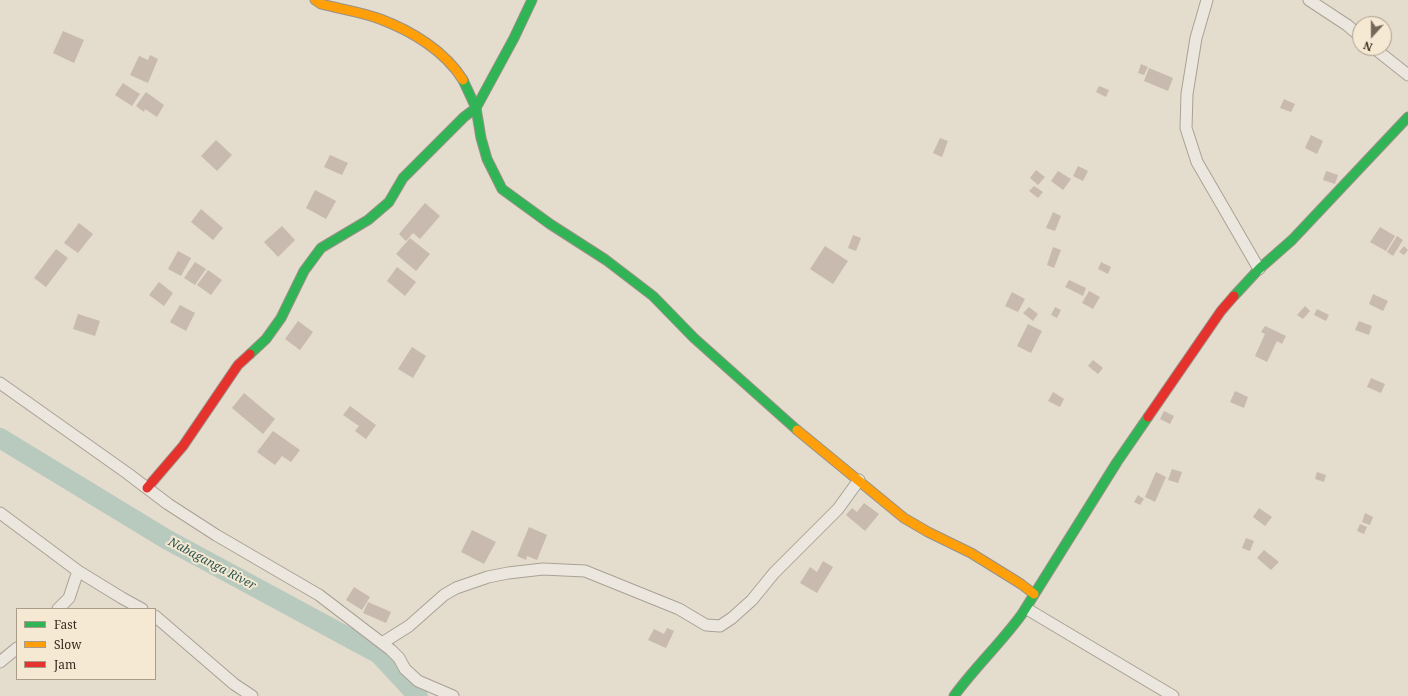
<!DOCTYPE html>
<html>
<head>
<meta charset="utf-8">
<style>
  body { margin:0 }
  #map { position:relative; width:1408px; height:696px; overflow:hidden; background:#e4dccd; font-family:"Noto Serif",serif }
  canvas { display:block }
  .legend { position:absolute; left:16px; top:608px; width:140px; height:72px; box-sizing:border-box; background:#f5e9d3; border:1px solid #a99c8b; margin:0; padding:5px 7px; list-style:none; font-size:12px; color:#38291e }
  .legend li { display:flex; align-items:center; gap:8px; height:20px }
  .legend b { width:20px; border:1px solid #a99c8b }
  .north { position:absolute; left:1352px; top:16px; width:40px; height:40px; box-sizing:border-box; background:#f5e9d3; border:1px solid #a99c8b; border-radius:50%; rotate:201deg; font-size:11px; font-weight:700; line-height:16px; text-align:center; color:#38291e }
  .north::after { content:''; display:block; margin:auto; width:14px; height:18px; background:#74685b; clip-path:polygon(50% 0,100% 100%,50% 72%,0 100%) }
</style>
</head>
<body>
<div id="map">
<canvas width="1408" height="696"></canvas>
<ul class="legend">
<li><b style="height:5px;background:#30b455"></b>Fast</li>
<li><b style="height:5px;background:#ff9f0a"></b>Slow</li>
<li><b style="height:5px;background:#e5322d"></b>Jam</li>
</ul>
<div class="north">N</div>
</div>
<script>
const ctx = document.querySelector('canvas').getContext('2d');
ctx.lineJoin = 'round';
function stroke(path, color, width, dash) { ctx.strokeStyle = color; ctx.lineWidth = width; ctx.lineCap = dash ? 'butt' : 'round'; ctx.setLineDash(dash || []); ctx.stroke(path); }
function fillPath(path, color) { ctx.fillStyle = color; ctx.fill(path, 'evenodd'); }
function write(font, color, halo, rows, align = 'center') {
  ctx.font = font + ' "Noto Serif",serif'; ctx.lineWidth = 4; ctx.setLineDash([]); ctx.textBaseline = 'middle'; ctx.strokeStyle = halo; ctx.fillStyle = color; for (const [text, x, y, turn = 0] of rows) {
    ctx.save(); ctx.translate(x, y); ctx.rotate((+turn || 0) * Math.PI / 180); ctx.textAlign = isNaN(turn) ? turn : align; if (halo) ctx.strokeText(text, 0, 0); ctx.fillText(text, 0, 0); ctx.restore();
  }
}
stroke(new Path2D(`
  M0 438 166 539 379 654 418 696`), '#b8c9be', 20);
fillPath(new Path2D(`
  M63 31 84 40 74 63 53 53Z
  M150 55 158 59 148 83 130 75 139 56 148 60Z
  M1141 64 1148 67 1144 75 1138 73Z
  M1149 68 1173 78 1168 91 1144 81Z
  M123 83 140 94 132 106 115 95Z
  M1099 86 1109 90 1106 97 1096 92Z
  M146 92 164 105 157 117 145 109 144 112 136 106Z
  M1284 99 1295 104 1291 112 1280 108Z
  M1311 135 1323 141 1317 154 1305 148Z
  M940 138 948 141 942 157 933 153Z
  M216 140 232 155 217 171 201 156Z
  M330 155 348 163 342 175 324 167Z
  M1078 166 1088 171 1083 181 1073 176Z
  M1036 170 1045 177 1038 185 1030 178Z
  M1058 171 1071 179 1063 190 1051 181Z
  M1326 171 1338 175 1335 184 1323 180Z
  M1034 186 1043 192 1038 198 1029 191Z
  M315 190 336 201 326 219 306 208Z
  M425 203 440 216 420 239 413 233 406 241 399 234Z
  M201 209 223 228 213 240 191 222Z
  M1053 212 1061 216 1055 231 1046 228Z
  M79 223 93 234 78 253 64 243Z
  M282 226 295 240 278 257 264 242Z
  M1380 227 1395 236 1386 251 1370 242Z
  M853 235 861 238 856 251 848 248Z
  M1397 236 1403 240 1393 256 1387 252Z
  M410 238 430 254 416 271 396 254Z
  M825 246 848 261 833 284 810 269Z
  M1404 246 1408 250 1404 255 1399 252Z
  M1053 247 1061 250 1054 268 1047 265Z
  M56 249 68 258 46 287 34 278Z
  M178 251 191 258 181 276 168 269Z
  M195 262 206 269 195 285 184 278Z
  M1101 262 1111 267 1108 274 1098 269Z
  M397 267 416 282 405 296 387 281Z
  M208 270 222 280 211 295 197 285Z
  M1069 280 1086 288 1083 296 1065 287Z
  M159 282 173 293 164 306 149 295Z
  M1089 291 1100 297 1093 309 1082 303Z
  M1012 292 1025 299 1018 312 1005 306Z
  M1373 294 1388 301 1383 311 1369 304Z
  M180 305 195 313 186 331 170 322Z
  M1305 306 1310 311 1303 319 1297 315Z
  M1029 307 1038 314 1033 321 1023 313Z
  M1055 307 1061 310 1057 318 1051 315Z
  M1317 309 1329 315 1326 321 1314 315Z
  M78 314 100 321 95 336 73 329Z
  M298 321 313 332 300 350 285 339Z
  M1359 321 1372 326 1369 335 1355 330Z
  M1028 324 1042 331 1031 353 1017 346Z
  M1265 326 1286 336 1282 344 1277 341 1267 362 1255 356 1265 334 1261 332Z
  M412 347 426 356 413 378 398 369Z
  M1093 360 1103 368 1098 374 1088 366Z
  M1371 378 1385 384 1381 393 1367 387Z
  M1235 391 1248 397 1244 408 1230 402Z
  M1053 392 1064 399 1060 407 1048 401Z
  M244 393 275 419 263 434 232 408Z
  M350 406 376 425 366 439 355 431 359 426 343 415Z
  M1164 411 1174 416 1170 424 1160 419Z
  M273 431 300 450 291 462 282 456 275 465 257 452Z
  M1172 469 1182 472 1178 483 1168 480Z
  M1156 472 1166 477 1155 502 1145 497Z
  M1317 472 1326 475 1324 482 1315 479Z
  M1138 495 1144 499 1140 505 1134 502Z
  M864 503 879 514 865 531 846 515 852 508 857 512Z
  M1259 508 1272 517 1265 526 1253 517Z
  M1365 513 1373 517 1370 525 1362 522Z
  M1360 524 1367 527 1364 534 1357 531Z
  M529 527 547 535 537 560 527 556 526 560 517 556Z
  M472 530 496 542 484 564 461 552Z
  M1246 538 1254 541 1250 551 1242 548Z
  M1264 550 1279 562 1271 570 1257 558Z
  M823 561 833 567 817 593 800 583 810 567 817 572Z
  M354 587 370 597 362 610 346 600Z
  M368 602 391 612 386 623 363 613Z
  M667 628 674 631 666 648 648 640 654 629 664 634Z`), '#c8baae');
const street = new Path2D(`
  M1207 0 1196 38 1187 94 1186 128 1197 162 1259 269
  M1309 0 1347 25 1360 36
  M1374 48 1408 75
  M0 383 127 473 168 504 216 535 319 595 391 650 399 658 405 669 418 681 453 696
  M0 513 78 571 122 598 142 609
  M58 609 69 598 78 571
  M1027 609 1173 696
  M155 616 234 684 252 696
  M382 643 409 626 444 595 456 588 488 577 508 573 543 569 585 571 679 609 706 625 720 626 732 618 752 600 774 573 838 509 859 480
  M0 662 17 648`);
const fast = new Path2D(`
  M463 80 476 108 481 138 487 159 502 189 550 224 606 260 653 296 694 338 797 430
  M1234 296 1259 269 1292 240 1408 117
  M250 354 266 339 281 318 304 271 321 248 368 220 389 202 403 178 464 117 476 108 514 38 532 0
  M954 696C975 667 1001 643 1022 614L1117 462 1148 417`);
const slow = new Path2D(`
  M315 0 321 4C340 9 362 12 380 19 412 31 445 51 463 80
  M797 430 904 518 928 532 971 553 1021 584 1034 594`);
const jam = new Path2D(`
  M1148 417 1221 311 1234 296
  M147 488 183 446 238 365 250 354`);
stroke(street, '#a9a196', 13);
stroke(fast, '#999186', 11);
stroke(slow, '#999186', 11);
stroke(jam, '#999186', 11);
stroke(street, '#ece7de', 11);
stroke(fast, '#30b455', 9);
stroke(slow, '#ff9f0a', 9);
stroke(jam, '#e5322d', 9);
write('italic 12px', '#2d5752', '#f5e9d3', [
  ["Nabaganga River",212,564,28]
]);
</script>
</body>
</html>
